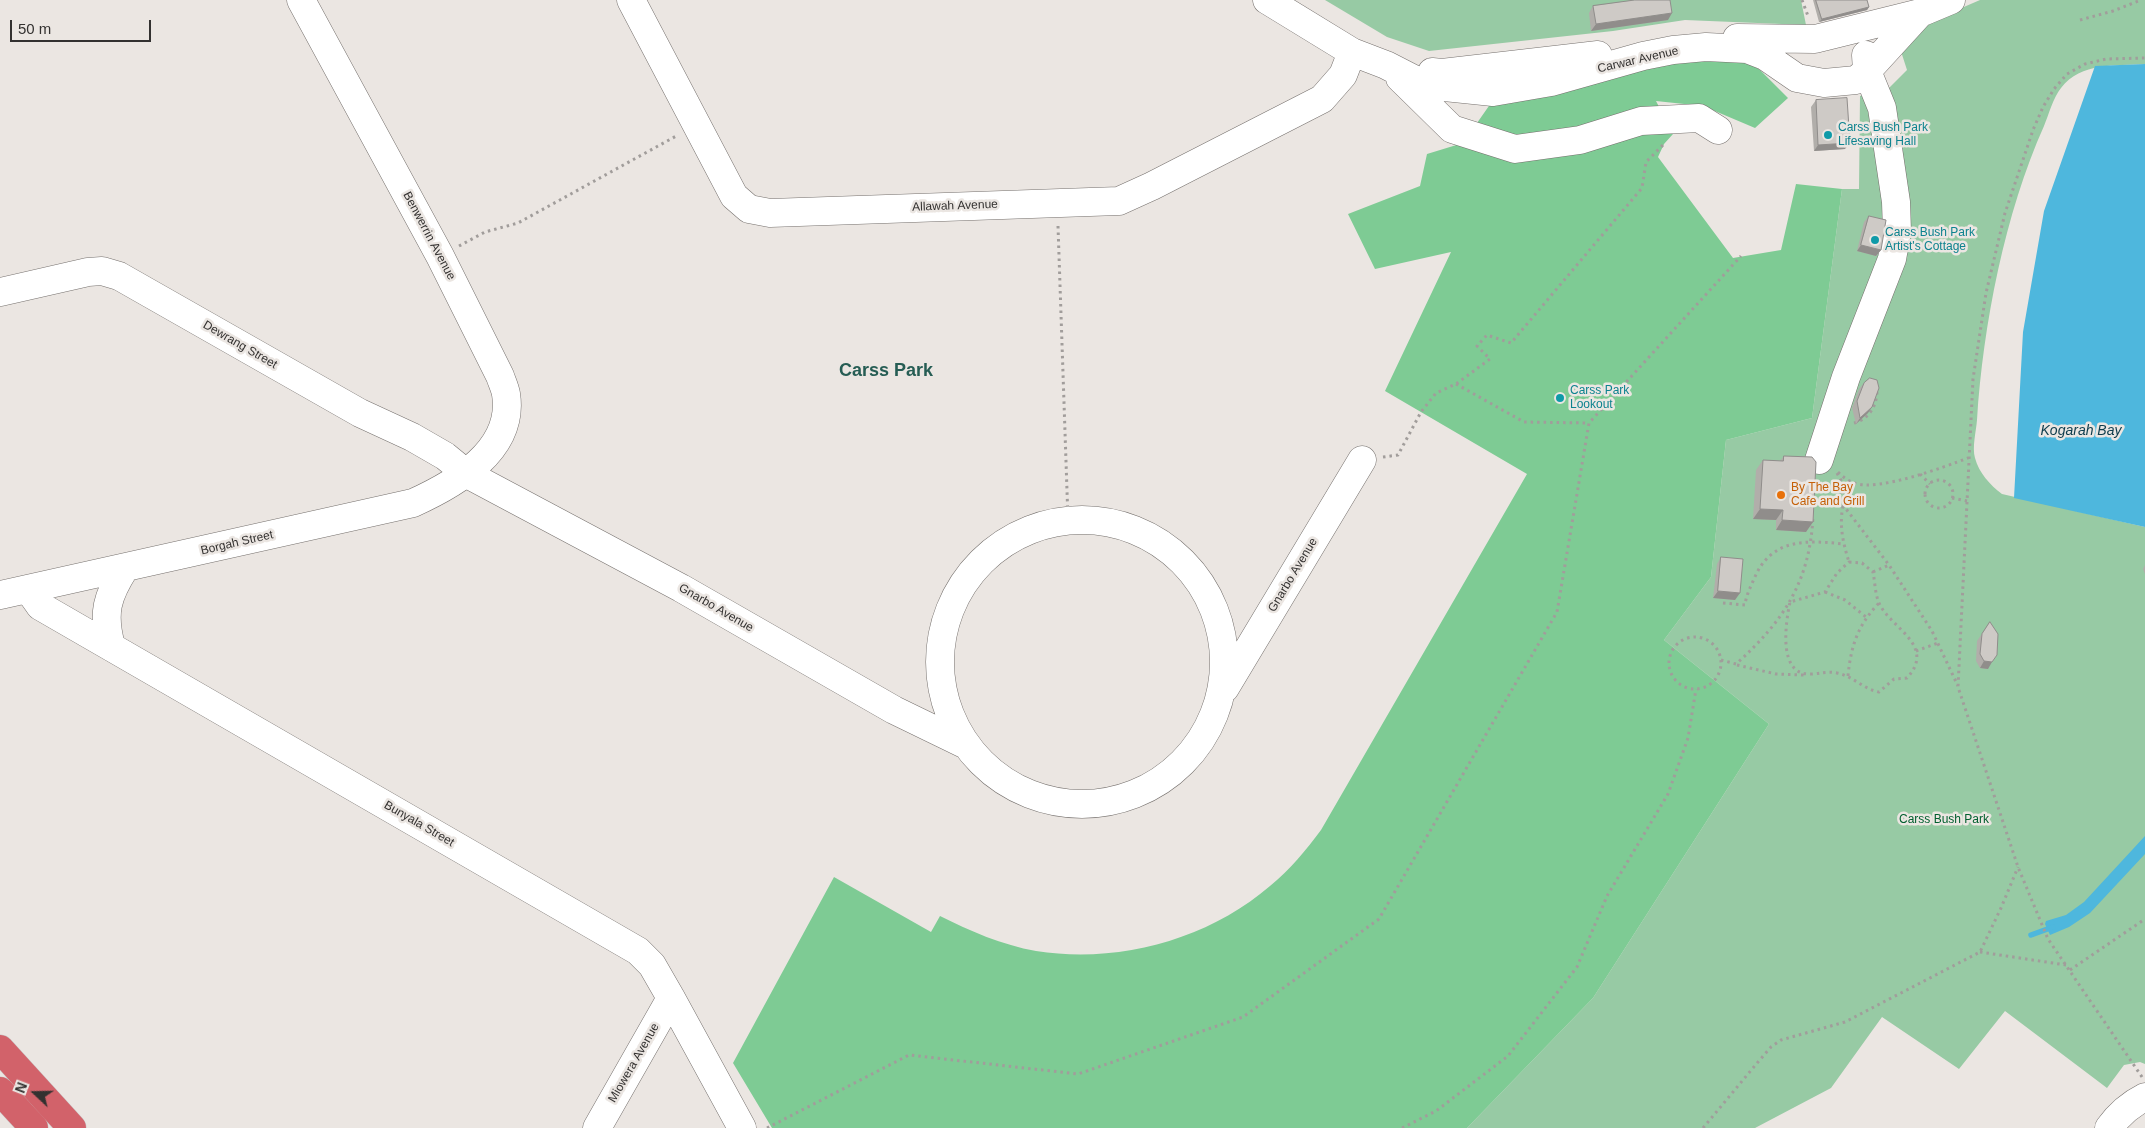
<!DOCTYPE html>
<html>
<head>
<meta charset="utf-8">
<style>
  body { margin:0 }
  #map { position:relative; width:2145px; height:1128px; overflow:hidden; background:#ebe6e2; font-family:Helvetica,sans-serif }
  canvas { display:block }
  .north { position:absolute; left:10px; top:1068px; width:50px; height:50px; -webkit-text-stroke:4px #ebe6e2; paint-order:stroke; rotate:291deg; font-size:14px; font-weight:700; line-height:20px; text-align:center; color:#333130 }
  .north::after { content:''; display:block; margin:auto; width:18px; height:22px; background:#333130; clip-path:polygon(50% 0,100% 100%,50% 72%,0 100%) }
  .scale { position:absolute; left:10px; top:20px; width:141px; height:22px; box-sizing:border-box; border:2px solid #333130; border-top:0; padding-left:6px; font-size:15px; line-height:18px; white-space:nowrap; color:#333130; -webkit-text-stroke:4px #ebe6e2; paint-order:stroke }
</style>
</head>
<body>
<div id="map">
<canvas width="2145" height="1128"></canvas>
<div class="north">N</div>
<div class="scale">50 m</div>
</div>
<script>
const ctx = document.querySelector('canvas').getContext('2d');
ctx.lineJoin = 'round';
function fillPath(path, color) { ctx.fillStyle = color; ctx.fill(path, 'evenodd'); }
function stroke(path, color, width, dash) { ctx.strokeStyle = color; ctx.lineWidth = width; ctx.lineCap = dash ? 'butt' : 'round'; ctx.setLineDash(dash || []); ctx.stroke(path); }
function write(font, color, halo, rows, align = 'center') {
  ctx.font = font + ' Helvetica,sans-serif'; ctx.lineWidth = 5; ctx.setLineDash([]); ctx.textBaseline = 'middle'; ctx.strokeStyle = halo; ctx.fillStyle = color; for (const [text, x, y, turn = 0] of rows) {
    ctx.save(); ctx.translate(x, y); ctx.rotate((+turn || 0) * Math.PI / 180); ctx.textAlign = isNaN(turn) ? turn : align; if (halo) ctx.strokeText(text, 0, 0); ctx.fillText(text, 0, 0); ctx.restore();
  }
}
fillPath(new Path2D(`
  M1325 0H1801L1806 25 1685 20 1613 31 1429 51 1387 37Z
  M1980 0H2145V64C2116 66 2081 62 2061 88 2053 98 2049 114 2044 126 2005 213 1983 325 1977 420 1976 432 1972 447 1975 458 1979 473 1990 485 2002 494L2145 527V1064L2140 1062 2124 1065 2107 1088 2005 1011 1959 1069 1882 1017 1831 1088 1755 1128H1467L1593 998 1769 724 1664 640 1711 577 1726 440 1812 418 1842 189H1859L1860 96 1889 88 1907 70 1898 42 1943 16Z`), '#97caa4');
fillPath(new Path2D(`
  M1746 60 1760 70 1788 98 1755 128 1703 106 1656 101 1673 134 1664 144 1658 157 1733 258 1781 250 1796 184 1842 189 1812 418 1726 440 1711 577 1664 640 1769 724 1593 998 1467 1128H772L733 1063 834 877 931 932 940 916C970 931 1002 945 1036 951 1118 964 1207 940 1270 886 1290 870 1306 850 1321 830L1527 474 1385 391 1451 252 1375 269 1348 214 1420 186 1427 154 1463 143 1491 103 1666 61Z`), '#7ecb94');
fillPath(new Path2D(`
  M2145 64V527L2014 498 2023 332 2044 211 2095 66Z
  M2145 836V854L2090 913 2069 927 2050 935 2045 924 2046 921 2066 915 2084 902Z`), '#4eb7dd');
stroke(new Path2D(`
  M2031 935 2053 927`), '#4eb7dd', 5.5);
const minor = new Path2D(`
  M631 0 734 196 749 209 770 213 1119 201 1152 186 1322 99 1343 75 1352 52
  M1267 0 1352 52 1386 65 1425 85 1493 92 1551 82 1643 56 1673 50 1706 47 1747 49 1765 56 1797 78 1824 83 1856 80 1867 71 1920 13
  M1737 38 1815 39 1920 13 1951 0
  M1432 72 1442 73 1598 55
  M1400 78 1452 129 1515 149 1580 140 1641 121 1699 118 1718 130
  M0 292 88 272 102 271 119 276 360 413 412 437 445 456 467 474 681 588 894 710 964 744
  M1819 460 1846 377 1892 259 1897 231 1896 202 1882 108 1867 71 1866 55
  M940 662a142 142 0 1 1 284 0a142 142 0 1 1-284 0Z
  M28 589 40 606 638 951 652 965 671 998 742 1128
  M0 595 413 503C455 484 515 450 506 394 505 388 502 382 500 376L440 256 301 0
  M111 646C102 613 107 596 125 568
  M1225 688 1362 460
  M597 1128 671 998
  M2109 1128C2119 1114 2129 1105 2145 1097`);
const highway = new Path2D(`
  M0 1049 72 1128
  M0 1091 34 1128`);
stroke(minor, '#75706d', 29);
stroke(highway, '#c6c5c5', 29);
stroke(new Path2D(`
  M1802 0 1808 16
  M2080 20 2113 11 2141 0
  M1058 226 1068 520
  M459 246 485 232 518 223 678 135
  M1456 384 1524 422 1589 423
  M1854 423C1869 419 1877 406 1877 390
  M1383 457 1398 455 1421 412 1436 393 1456 384 1490 359 1477 346 1487 335 1511 343 1642 188 1646 162 1664 144
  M1838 472C1843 477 1848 481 1854 483 1878 492 1944 467 1968 458
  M1837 473 1842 482 1843 505 1889 565 1932 631 1958 686
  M1920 474 1930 484
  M1925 494a14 14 0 1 1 28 0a14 14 0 1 1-28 0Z
  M1952 498 1967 501
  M1843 506C1839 525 1843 543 1849 562
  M1849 562 1862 563 1873 572C1875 582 1875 594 1879 603 1890 628 1937 645 1907 678L1894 679 1879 692C1863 689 1853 676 1837 673 1827 671 1820 674 1810 674 1777 675 1786 621 1790 602L1825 592 1837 573Z
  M1873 572 1889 565
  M1825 592 1845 600 1866 617
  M1723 603 1745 605C1746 596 1750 588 1754 579 1771 538 1806 540 1843 544
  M1669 663a26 26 0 1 1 52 0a26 26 0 1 1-52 0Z
  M1916 651 1938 643
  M1721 660 1736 664C1784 621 1810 581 1813 516
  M1737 665 1776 674 1804 675
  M1848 676C1851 645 1858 625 1879 603
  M1980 952 2066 965
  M2070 970 2145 919
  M2142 1077 2048 939 2018 867 1958 687 1973 379 1986 293 2005 213 2033 130 2043 107 2054 89 2067 74 2085 64 2106 59 2145 58
  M767 1128 909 1055 1078 1074 1243 1017 1379 919 1557 612 1589 423 1741 256
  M1402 1128 1436 1111 1508 1056 1577 967 1607 896 1668 794 1688 738 1696 689
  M1703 1128 1758 1062 1771 1047 1781 1040 1845 1022 1980 952 2001 908 2018 867`), '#a19d9b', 3, [2.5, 4]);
stroke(minor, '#fff', 28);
stroke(highway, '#d2626a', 28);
fillPath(new Path2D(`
  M1813 0H1867L1869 7 1867 10 1819 22Z
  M1593 6 1668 20 1591 31 1589 13Z
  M1816 100 1845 149 1814 151 1811 107Z
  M1869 216 1881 250 1876 256 1857 251 1864 222Z
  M1864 383 1868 413 1856 424 1852 408 1859 389Z
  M1784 456 1813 522 1806 532 1776 530V520L1753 519 1756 470 1763 460 1780 461Z
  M1721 557 1740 593 1735 600 1713 598 1717 564Z
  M2145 565V574L2143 569Z
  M1990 622 1988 669 1980 668 1976 661 1977 641Z`), '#b1aeaa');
fillPath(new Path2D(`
  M1869 7 1867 10 1819 22 1822 19Z
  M1672 13 1668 20 1591 31 1596 24Z
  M1850 143 1845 149 1814 151 1818 145Z
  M1861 245 1881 250 1876 256 1857 251Z
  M1872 407 1868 413 1856 424 1860 418Z
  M1760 509 1783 510 1776 520 1753 519Z
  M1782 520 1813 522 1806 532 1776 530Z
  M1718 591 1740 593 1735 600 1713 598Z
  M1984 661 1992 662 1988 669 1980 668Z`), '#908d8b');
const building = new Path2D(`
  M1635 0H1670L1672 13 1596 24 1593 6Z
  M1816 0H1867L1869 7 1822 19Z
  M1847 98 1850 143 1818 145 1816 100Z
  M1869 216 1886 220 1881 250 1861 245Z
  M1870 378 1877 380 1879 388 1872 407 1860 418 1857 401 1864 383Z
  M1784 456 1812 457 1816 462 1813 522 1782 520 1783 510 1760 509 1763 460 1783 461Z
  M1721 557 1743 559 1740 593 1718 591Z
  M1990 622 1998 634 1997 655 1992 662 1984 661 1980 654 1982 634Z`);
fillPath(building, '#cecac6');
stroke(building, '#908d8b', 1);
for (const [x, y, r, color] of [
  [1828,135,5,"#0f9aa8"],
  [1875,240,5,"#0f9aa8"],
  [1560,398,5,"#0f9aa8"],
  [1781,495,5,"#e8710a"]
]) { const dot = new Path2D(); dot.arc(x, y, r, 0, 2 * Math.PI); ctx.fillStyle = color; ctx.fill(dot); stroke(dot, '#ebe6e2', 2); }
write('12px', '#333130', '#ebe6e2', [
  ["Carwar Avenue",1638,60,-13],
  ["Allawah Avenue",955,206,-2],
  ["Benwerrin Avenue",429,236,62],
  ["Dewrang Street",240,345,30],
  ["Borgah Street",237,543,-13],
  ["Gnarbo Avenue",1293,575,-59],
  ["Gnarbo Avenue",716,608,30],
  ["Bunyala Street",419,824,30],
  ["Miowera Avenue",634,1063,-60]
]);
write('12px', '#0d838f', '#ebe6e2', [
  ["Carss Bush Park",1838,128],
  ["Lifesaving Hall",1838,142],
  ["Carss Bush Park",1885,233],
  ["Artist's Cottage",1885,247],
  ["Carss Park",1570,391],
  ["Lookout",1570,405]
], 'left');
write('12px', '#c56008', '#ebe6e2', [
  ["By The Bay",1791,488],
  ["Cafe and Grill",1791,502]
], 'left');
write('12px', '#005f2e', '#ebe6e2', [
  ["Carss Bush Park",1944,820]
]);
write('italic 14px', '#0e3d4d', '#ebe6e2', [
  ["Kogarah Bay",2081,431]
]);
write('bold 18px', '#265d54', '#ebe6e2', [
  ["Carss Park",886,371]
]);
</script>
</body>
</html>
